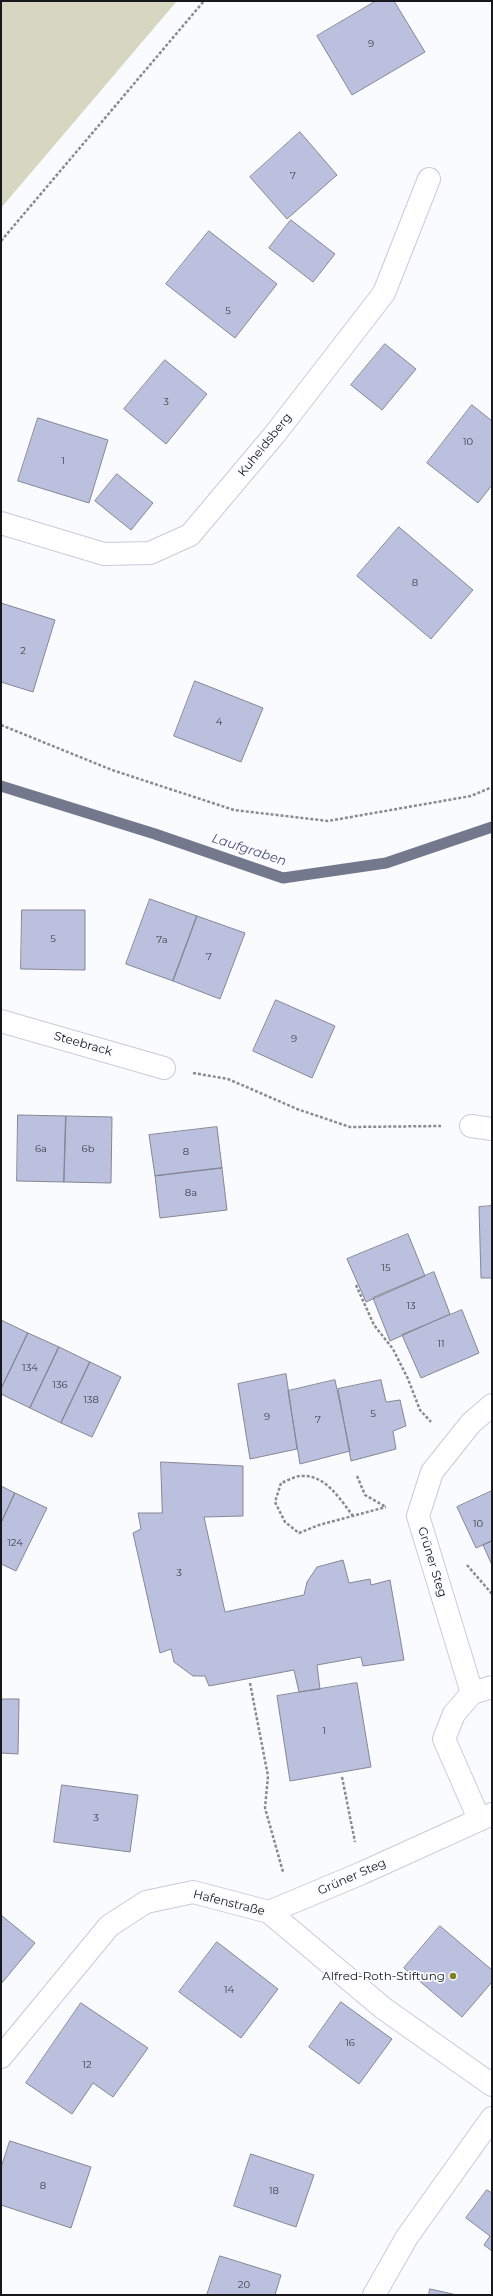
<!DOCTYPE html>
<html>
<head>
<meta charset="utf-8">
<style>
  body { margin:0 }
  #map { position:relative; width:493px; height:2296px; overflow:hidden; background:#fafbfe; font-family:Montserrat,sans-serif }
  canvas { display:block }
  .frame { position:absolute; inset:0; border:2px solid #17181c; pointer-events:none }
</style>
</head>
<body>
<div id="map">
<canvas width="493" height="2296"></canvas>
<div class="frame"></div>
</div>
<script>
const ctx = document.querySelector('canvas').getContext('2d');
ctx.lineJoin = 'round';
function fillPath(path, color) { ctx.fillStyle = color; ctx.fill(path, 'evenodd'); }
function stroke(path, color, width, dash) { ctx.strokeStyle = color; ctx.lineWidth = width; ctx.lineCap = dash ? 'butt' : 'round'; ctx.setLineDash(dash || []); ctx.stroke(path); }
function write(font, color, halo, rows, align = 'center') {
  ctx.font = font + ' Montserrat,sans-serif'; ctx.lineWidth = 3.5; ctx.setLineDash([]); ctx.textBaseline = 'middle'; ctx.strokeStyle = halo; ctx.fillStyle = color; for (const [text, x, y, turn = 0] of rows) {
    ctx.save(); ctx.translate(x, y); ctx.rotate((+turn || 0) * Math.PI / 180); ctx.textAlign = isNaN(turn) ? turn : align; if (halo) ctx.strokeText(text, 0, 0); ctx.fillText(text, 0, 0); ctx.restore();
  }
}
fillPath(new Path2D(`
  M1 1H177L1 208Z`), '#d7d6c0');
stroke(new Path2D(`
  M1 786 155 834 283 878 386 863 492 827`), '#74788d', 11);
const building = new Path2D(`
  M376 1H394L425 52 352 95 317 36Z
  M300 132 337 175 287 219 250 177Z
  M291 220 335 254 313 282 269 248Z
  M209 231 277 284 235 338 166 284Z
  M385 344 416 369 382 410 351 385Z
  M165 360 207 394 166 444 124 409Z
  M472 405 492 421V485L478 503 427 463Z
  M38 418 108 440 89 503 18 481Z
  M117 474 153 503 131 530 95 501Z
  M399 527 473 590 431 639 357 576Z
  M1 603 55 620 33 692 1 682Z
  M195 681 263 708 241 762 174 736Z
  M150 899 197 916 173 981 126 964Z
  M22 910H85V970L21 969Z
  M197 916 245 933 220 999 173 981Z
  M276 1000 335 1026 312 1078 253 1051Z
  M18 1115 66 1116 64 1182 17 1181Z
  M66 1116 112 1117 111 1183 64 1182Z
  M217 1127 222 1168 155 1176 149 1135Z
  M222 1168 227 1210 160 1218 155 1176Z
  M492 1206V1278H481L479 1207Z
  M408 1234 425 1276 366 1302 347 1259Z
  M434 1272 450 1314 390 1341 373 1298Z
  M462 1310 479 1353 421 1378 402 1335Z
  M1 1320 28 1333 1 1389Z
  M28 1333 59 1347 30 1408 1 1394V1389Z
  M59 1347 90 1362 61 1423 30 1408Z
  M90 1362 121 1377 92 1437 61 1423Z
  M286 1374 297 1449 250 1459 238 1384Z
  M335 1380 350 1451 300 1464 288 1391Z
  M381 1380 386 1402 400 1400 406 1426 393 1431 396 1449 351 1461 338 1389Z
  M161 1462 243 1466V1516L204 1517 225 1612 304 1595 307 1582 317 1567 343 1560 349 1583 370 1579 371 1585 390 1580 404 1660 363 1666 361 1657 317 1665 320 1689 299 1692 294 1670 209 1686 205 1676H193L174 1662 171 1649 160 1653 133 1533 141 1529 138 1513H162Z
  M1 1486 15 1493 1 1523Z
  M492 1491V1541L476 1548 457 1507Z
  M15 1493 47 1508 16 1571 1 1564V1523Z
  M492 1541V1565L483 1545Z
  M357 1683 371 1767 290 1781 277 1696Z
  M1 1699H19L18 1754 1 1753Z
  M62 1785 138 1795 130 1852 54 1842Z
  M1 1915 35 1943 1 1984Z
  M440 1926 492 1970V1982L462 2017 404 1968Z
  M217 1942 278 1989 241 2038 179 1992Z
  M341 2002 392 2039 359 2084 309 2047Z
  M81 2003 148 2048 113 2097 93 2083 72 2114 26 2083Z
  M10 2141 91 2167 71 2228 1 2205V2168Z
  M251 2154 314 2175 296 2227 234 2206Z
  M487 2190 492 2193V2251L484 2245 490 2236 466 2218Z
  M220 2256 281 2275 275 2295H207Z
  M430 2289 457 2295H429Z`);
fillPath(building, '#bac0dd');
stroke(building, '#858794', 1);
const street = new Path2D(`
  M1 523 104 554 150 553 190 535 275 434 384 293 429 179
  M1 1021 164 1068
  M471 1126 492 1129
  M472 1693 418 1516 432 1472 471 1423 492 1405
  M479 1819 444 1739 454 1714 472 1693 492 1687
  M269 1912 362 1873 492 1814
  M1 2057 109 1926 146 1902 193 1892 269 1912 383 2008 492 2085
  M374 2295 407 2237 492 2118`);
stroke(street, '#c9cbd9', 24);
stroke(new Path2D(`
  M1 241 204 1
  M1 725 112 770 234 810 328 821 471 796 492 787
  M193 1073 228 1079 297 1109 350 1127 441 1126
  M356 1285 374 1325 393 1349 408 1379 420 1410 431 1422
  M357 1476 365 1495 386 1507
  M353 1516C340 1499 325 1474 301 1476 295 1476 287 1481 281 1483L275 1502 285 1522 299 1533 319 1525 386 1507
  M467 1565 492 1594
  M250 1683 268 1776 265 1808 283 1872
  M342 1777 355 1842`), '#8a8b8e', 2.5, [3, 2]);
stroke(street, '#fff', 22);
for (const [x, y, r, color] of [
  [453,1976,4,"#867f26"]
]) { const dot = new Path2D(); dot.arc(x, y, r, 0, 2 * Math.PI); ctx.fillStyle = color; ctx.fill(dot); stroke(dot, '#fafbfe', 1.5); }
write('10px', '#40424c', null, [
  ["9",371,44],
  ["7",293,176],
  ["5",228,311],
  ["3",166,402],
  ["10",468,442],
  ["1",63,461],
  ["8",415,583],
  ["2",23,651],
  ["4",219,722],
  ["5",53,939],
  ["7a",162,940],
  ["7",209,957],
  ["9",294,1039],
  ["6a",41,1149],
  ["6b",88,1149],
  ["8",186,1152],
  ["8a",191,1193],
  ["15",386,1268],
  ["13",411,1306],
  ["11",441,1344],
  ["134",30,1368],
  ["136",60,1385],
  ["138",91,1400],
  ["5",373,1414],
  ["9",267,1417],
  ["7",318,1420],
  ["10",478,1524],
  ["124",15,1543],
  ["3",179,1573],
  ["1",324,1731],
  ["3",96,1818],
  ["14",229,1990],
  ["16",350,2043],
  ["12",87,2065],
  ["8",43,2186],
  ["18",274,2191],
  ["20",244,2285]
]);
write('12px', '#17181c', '#fafbfe', [
  ["Kuheidsberg",265,445,-51],
  ["Steebrack",83,1044,16],
  ["Grüner Steg",432,1562,73],
  ["Grüner Steg",352,1877,-24],
  ["Hafenstraße",229,1903,14]
]);
write('12px', '#17181c', '#fafbfe', [
  ["Alfred-Roth-Stiftung",445,1976]
], 'right');
write('italic 13px', '#4d537e', '#fafbfe', [
  ["Laufgraben",249,850,18]
]);
</script>
</body>
</html>
